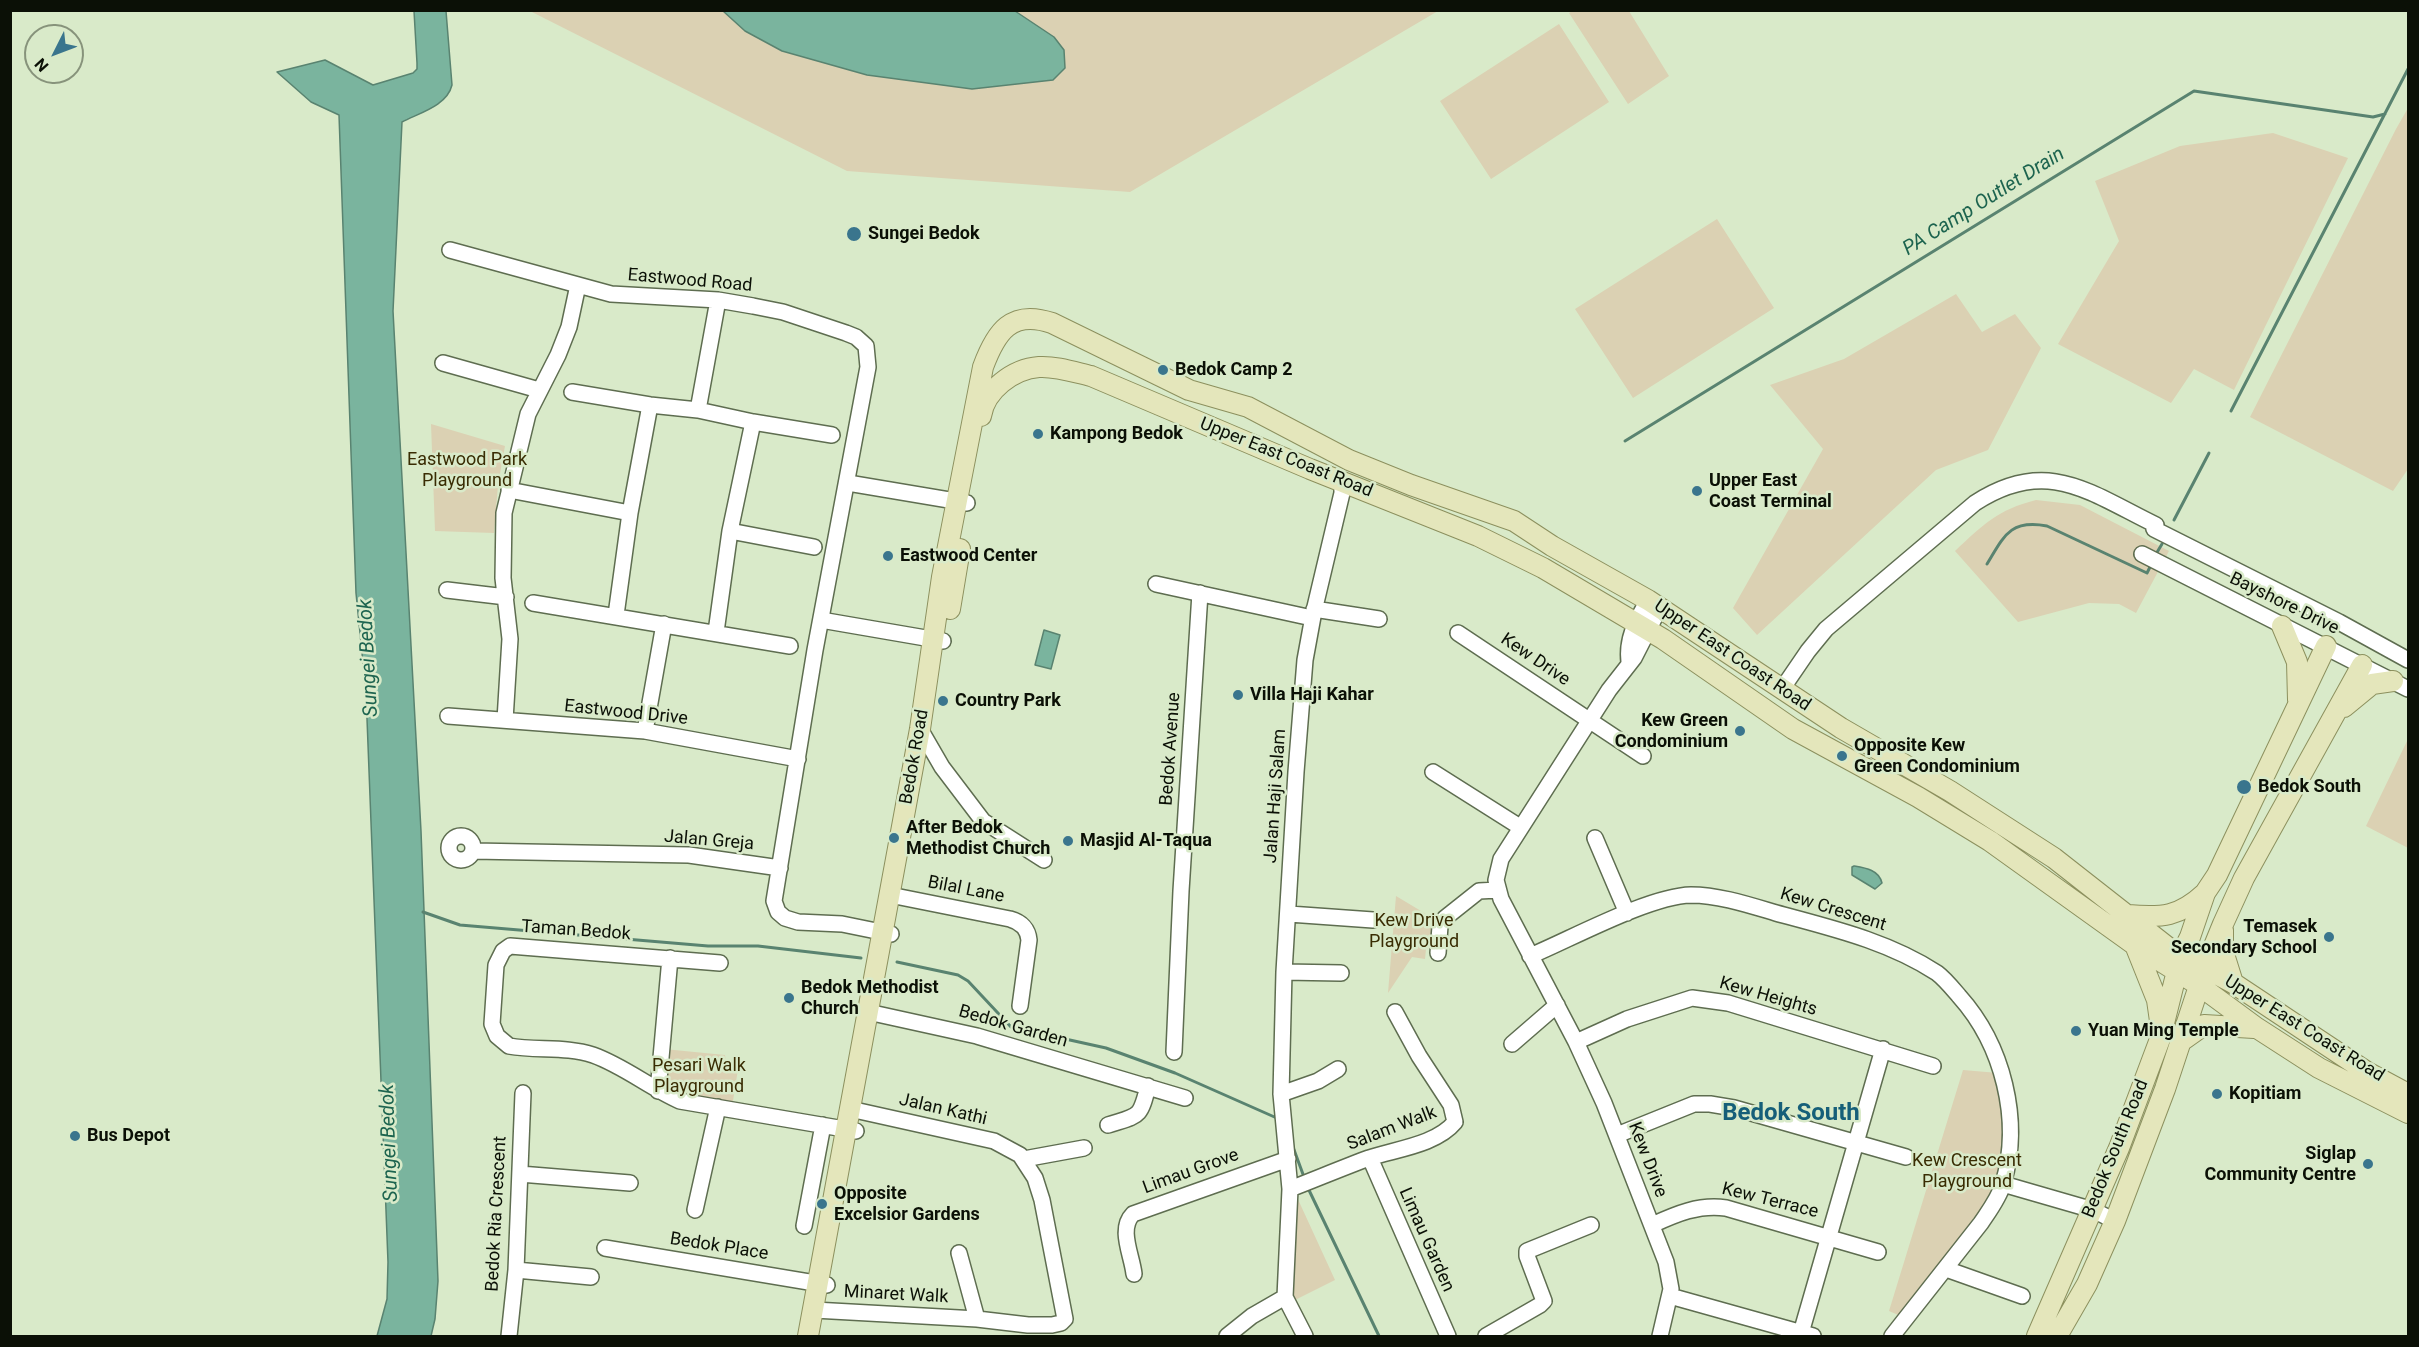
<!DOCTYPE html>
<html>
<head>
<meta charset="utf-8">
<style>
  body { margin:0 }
  #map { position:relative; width:2419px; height:1347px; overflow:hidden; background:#d9eac9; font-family:Roboto,sans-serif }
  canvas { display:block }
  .frame { position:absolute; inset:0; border:12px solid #0b1006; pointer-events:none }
  .north { position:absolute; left:24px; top:24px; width:60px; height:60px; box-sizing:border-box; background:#d9eac9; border:2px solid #87937b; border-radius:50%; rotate:228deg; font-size:16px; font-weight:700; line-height:24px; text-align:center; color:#0b1006 }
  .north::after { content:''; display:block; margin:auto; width:21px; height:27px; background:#3a758d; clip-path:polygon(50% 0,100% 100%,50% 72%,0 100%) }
</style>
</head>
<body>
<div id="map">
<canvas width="2419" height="1347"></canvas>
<div class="frame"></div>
<div class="north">N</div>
</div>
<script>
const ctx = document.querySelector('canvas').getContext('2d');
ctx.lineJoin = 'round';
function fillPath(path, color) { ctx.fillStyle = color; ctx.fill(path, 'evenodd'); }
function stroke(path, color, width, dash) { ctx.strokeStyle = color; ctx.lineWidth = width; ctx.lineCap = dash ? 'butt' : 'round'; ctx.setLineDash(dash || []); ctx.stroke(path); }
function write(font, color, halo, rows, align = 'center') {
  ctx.font = font + ' Roboto,sans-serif'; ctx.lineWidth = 5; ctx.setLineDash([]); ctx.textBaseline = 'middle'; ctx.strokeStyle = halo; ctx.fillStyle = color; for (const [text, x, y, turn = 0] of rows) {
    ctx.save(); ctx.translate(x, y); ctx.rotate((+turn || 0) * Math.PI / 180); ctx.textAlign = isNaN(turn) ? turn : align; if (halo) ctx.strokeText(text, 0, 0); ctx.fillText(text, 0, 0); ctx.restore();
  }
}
fillPath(new Path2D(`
  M1574 10 1629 11 1669 76 1628 104 1569 13Z
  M530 11H1438L1130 192 847 171Z
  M1559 24 1609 102 1491 179 1440 101Z
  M2408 108V469L2393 491 2250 417 2396 129Z
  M2273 133 2348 158 2234 390 2194 369 2171 403 2058 344 2119 241 2095 181 2180 146Z
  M1717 219 1774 308 1633 398 1575 309Z
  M1956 294 1982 332 2015 314 2041 348 1988 450 1936 470 1757 635 1733 608 1823 449 1770 385 1844 359Z
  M431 424 505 446 498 485 494 533 435 531Z
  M2036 500 2080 505 2169 551 2136 613 2119 604 2089 603 2018 622 1955 551C1984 524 1997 510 2036 500Z
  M2408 739V848L2366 826Z
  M1396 896 1436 920 1434 946 1426 949 1425 959 1412 957 1388 993Z
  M664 1049 725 1055 726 1065 739 1063 732 1107 661 1089Z
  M1963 1070 1998 1073 2006 1131 1995 1197 1903 1317 1889 1311Z
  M1296 1195 1335 1280 1291 1302Z`), '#dbd1b3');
const water = new Path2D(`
  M414 11H446L452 85C447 106 419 113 402 122L393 311 421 831 438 1281 435 1319 431 1336H377L387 1299 388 1262 366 693 356 593 339 115 311 102 277 72 325 60 373 85 413 73 417 69V63Z
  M723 11H1015L1054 37 1064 50 1065 68 1053 80 972 89 867 75 782 51 745 31Z
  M1044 630 1060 635 1051 669 1035 665Z
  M1854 866C1866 868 1879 870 1882 883L1875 889 1852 875V867Z`);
fillPath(water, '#7ab49e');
stroke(water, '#598370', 1.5);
stroke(new Path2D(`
  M2231 411 2408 69
  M1625 441 2194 91 2373 117 2385 114
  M2174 520 2209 453
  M2156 554 2162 544
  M1987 564C2004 536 2010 519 2047 526L2147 573 2152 563
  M423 912 460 925 708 946H758L861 958
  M897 962 958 975 968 981 1011 1027 1106 1048 1175 1073 1279 1119
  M1293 1147 1304 1177
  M1307 1186 1379 1336`), '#598370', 3);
const minor = new Path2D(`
  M450 250 611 294 718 300 753 306 783 312 846 333 856 337 866 346 868 367 815 650 774 901 778 912 785 918 798 922 842 924 891 934
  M443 363 539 390
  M572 392 650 405 698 410 753 422 832 435
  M698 410 718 300
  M848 483 967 503
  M509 490 630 513
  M2154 529 2339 622 2408 660
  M730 531 814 547
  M2142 554 2408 689
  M1156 584 1312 618
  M447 590 506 597
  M533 603 790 646
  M1660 607 1634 658 1609 690 1501 859 1496 880 1501 899 1576 1042 1604 1103 1666 1262 1671 1289 1660 1336
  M1314 609 1379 619
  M616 615 630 513 650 405
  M821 620 943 641
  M716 632 730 531 753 422
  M1458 633 1643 756
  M1629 662C1626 638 1637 620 1648 600
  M1782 689 1808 651 1826 629 1975 503C2047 456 2090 493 2156 525
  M448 716 645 731 798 759
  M505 720 510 639 503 578 504 513 528 414 558 355 569 327 578 285
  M920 729 942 767 983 821 1044 860
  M645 731 664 624
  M1433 772 1520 827
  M449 848a12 12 0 1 1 24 0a12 12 0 1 1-24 0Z
  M1595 838 1627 913
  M473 851 689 855 780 868
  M890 895 1010 919C1021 922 1028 929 1029 940L1020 1006
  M1289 914 1373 920
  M1438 953 1440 926 1445 918 1479 891 1498 890
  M1530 956C1571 939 1649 896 1691 895 1719 895 1749 905 1776 913 1831 928 1888 941 1937 973 1945 979 1953 989 1959 996 2003 1045 2022 1120 2003 1184 1999 1198 1989 1211 1981 1223L1892 1336
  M720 963 510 946 503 951 496 965 492 1024 497 1036 509 1046C537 1051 566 1046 593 1055 624 1066 650 1088 680 1101L856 1131
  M1284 972 1341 973
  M868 1012 977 1036 1185 1098
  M1576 1042 1627 1019 1692 998 1728 1003 1933 1066
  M1512 1044 1557 1005
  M1174 1052 1181 891 1200 593
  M658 1091 670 958
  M1281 1094 1318 1081 1338 1069
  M1108 1125C1139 1115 1140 1119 1148 1086
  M1617 1135 1694 1104H1710L1734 1108 1906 1157
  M1370 1158 1448 1336
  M1024 1159 1084 1148
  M520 1174 630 1183
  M2003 1184 2093 1210 2115 1221
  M1290 1189C1316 1179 1342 1168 1369 1158 1396 1149 1436 1145 1455 1122L1451 1105 1419 1056 1395 1012
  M695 1210 718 1107
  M1652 1225C1676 1214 1699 1204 1726 1208L1878 1252
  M804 1226 823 1125
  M605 1248 827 1285
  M959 1253 977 1319
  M1946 1269 2022 1296
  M516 1270 591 1277
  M1134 1274C1132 1255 1118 1229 1133 1214L1288 1159
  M1670 1296 1813 1336
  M814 1310 977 1319 1028 1325H1052L1061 1323 1065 1319 1042 1200 1035 1178 1020 1155 994 1141 850 1109
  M1801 1333 1883 1049
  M509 1336 516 1270 523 1093
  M1227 1336 1252 1316 1285 1297
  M1305 1336 1285 1297 1290 1189 1281 1094 1284 972 1296 772 1305 660 1314 611 1342 493V481
  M1486 1336 1540 1305 1544 1301 1527 1256V1251L1591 1225`);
const major = new Path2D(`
  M981 416C985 390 1013 369 1039 367 1056 366 1074 372 1091 376L1310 469 1478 536 1543 568 1663 639 1793 729 1918 797 1990 841 2135 945 2200 986 2257 1028 2319 1068 2408 1113
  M950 609 960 549
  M2282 626 2297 662 2298 700
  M2344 707 2372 684 2393 681
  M2128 915C2162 918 2179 917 2205 893
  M2223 930V951L2233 983
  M2135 945 2157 1000 2160 1021
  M2180 1042 2204 1025 2254 1028
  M808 1336 920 729 942 577 983 367C996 332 1011 309 1052 323L1189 390 1248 407 1349 460 1411 485 1514 521 1552 546 1648 600 1841 728 1950 791 2054 858 2170 949 2233 983 2367 1072 2408 1094
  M2037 1336 2119 1148 2160 1039 2181 955 2190 937 2205 893 2217 875 2326 646
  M2057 1336 2087 1284 2115 1221 2165 1089 2205 968 2223 924 2244 878 2362 665`);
stroke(minor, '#5e6d50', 18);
stroke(major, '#8c905e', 22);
stroke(minor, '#fff', 15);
stroke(major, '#e4e6bb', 20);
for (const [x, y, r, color] of [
  [854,234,8,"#3a758d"],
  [1163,370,6,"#3a758d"],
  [1038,434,6,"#3a758d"],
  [1697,491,6,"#3a758d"],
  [888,556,6,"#3a758d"],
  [1238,695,6,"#3a758d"],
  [943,701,6,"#3a758d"],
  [1740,731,6,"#3a758d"],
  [1842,756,6,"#3a758d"],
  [2244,787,8,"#3a758d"],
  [894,838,6,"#3a758d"],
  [1068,841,6,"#3a758d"],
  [2329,937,6,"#3a758d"],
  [789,998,6,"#3a758d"],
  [2076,1031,6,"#3a758d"],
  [2217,1094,6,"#3a758d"],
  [75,1136,6,"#3a758d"],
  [2368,1164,6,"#3a758d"],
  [822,1204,6,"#3a758d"]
]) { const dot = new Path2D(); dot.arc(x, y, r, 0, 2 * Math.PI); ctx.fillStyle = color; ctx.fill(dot); stroke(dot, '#d9eac9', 2); }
write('bold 18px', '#0b1006', '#d9eac9', [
  ["Sungei Bedok",868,234],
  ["Bedok Camp 2",1175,370],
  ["Kampong Bedok",1050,434],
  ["Upper East",1709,481],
  ["Coast Terminal",1709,502],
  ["Eastwood Center",900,556],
  ["Villa Haji Kahar",1250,695],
  ["Country Park",955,701],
  ["Kew Green",1728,721,"right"],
  ["Condominium",1728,742,"right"],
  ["Opposite Kew",1854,746],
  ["Green Condominium",1854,767],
  ["Bedok South",2258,787],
  ["After Bedok",906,828],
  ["Methodist Church",906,849],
  ["Masjid Al-Taqua",1080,841],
  ["Temasek",2317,927,"right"],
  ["Secondary School",2317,948,"right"],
  ["Bedok Methodist",801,988],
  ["Church",801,1009],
  ["Yuan Ming Temple",2088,1031],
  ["Kopitiam",2229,1094],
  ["Bus Depot",87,1136],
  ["Siglap",2356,1154,"right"],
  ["Community Centre",2356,1175,"right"],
  ["Opposite",834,1194],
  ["Excelsior Gardens",834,1215]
], 'left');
write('18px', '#0b1006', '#d9eac9', [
  ["Eastwood Road",690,281,5],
  ["Upper East Coast Road",1286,458,22],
  ["Bayshore Drive",2284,604,26],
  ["Upper East Coast Road",1732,656,34],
  ["Kew Drive",1535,660,34],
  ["Eastwood Drive",626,713,6],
  ["Bedok Avenue",1171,749,-86],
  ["Bedok Road",915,757,-80],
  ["Jalan Haji Salam",1276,796,-86],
  ["Jalan Greja",709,841,5],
  ["Bilal Lane",966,890,11],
  ["Kew Crescent",1833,910,17],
  ["Taman Bedok",576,931,4],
  ["Kew Heights",1768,997,16],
  ["Bedok Garden",1013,1027,16],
  ["Upper East Coast Road",2304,1029,32],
  ["Jalan Kathi",943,1110,13],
  ["Salam Walk",1392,1129,-21],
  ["Bedok South Road",2116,1149,-68],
  ["Kew Drive",1647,1160,69],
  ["Limau Grove",1191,1172,-20],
  ["Kew Terrace",1770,1201,14],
  ["Bedok Ria Crescent",497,1214,-87],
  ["Limau Garden",1426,1240,66],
  ["Bedok Place",719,1247,9],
  ["Minaret Walk",896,1295,3]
]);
write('18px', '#392c03', '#d9eac9', [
  ["Eastwood Park",467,460],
  ["Playground",467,481],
  ["Kew Drive",1414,921],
  ["Playground",1414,942],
  ["Pesari Walk",699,1066],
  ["Playground",699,1087],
  ["Kew Crescent",1967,1161],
  ["Playground",1967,1182]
]);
write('italic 20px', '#1d644f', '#d9eac9', [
  ["PA Camp Outlet Drain",1984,202,-32],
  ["Sungei Bedok",369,658,-93],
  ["Sungei Bedok",390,1143,-92]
]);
write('bold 24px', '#165f79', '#d9eac9', [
  ["Bedok South",1791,1114]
]);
</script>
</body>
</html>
